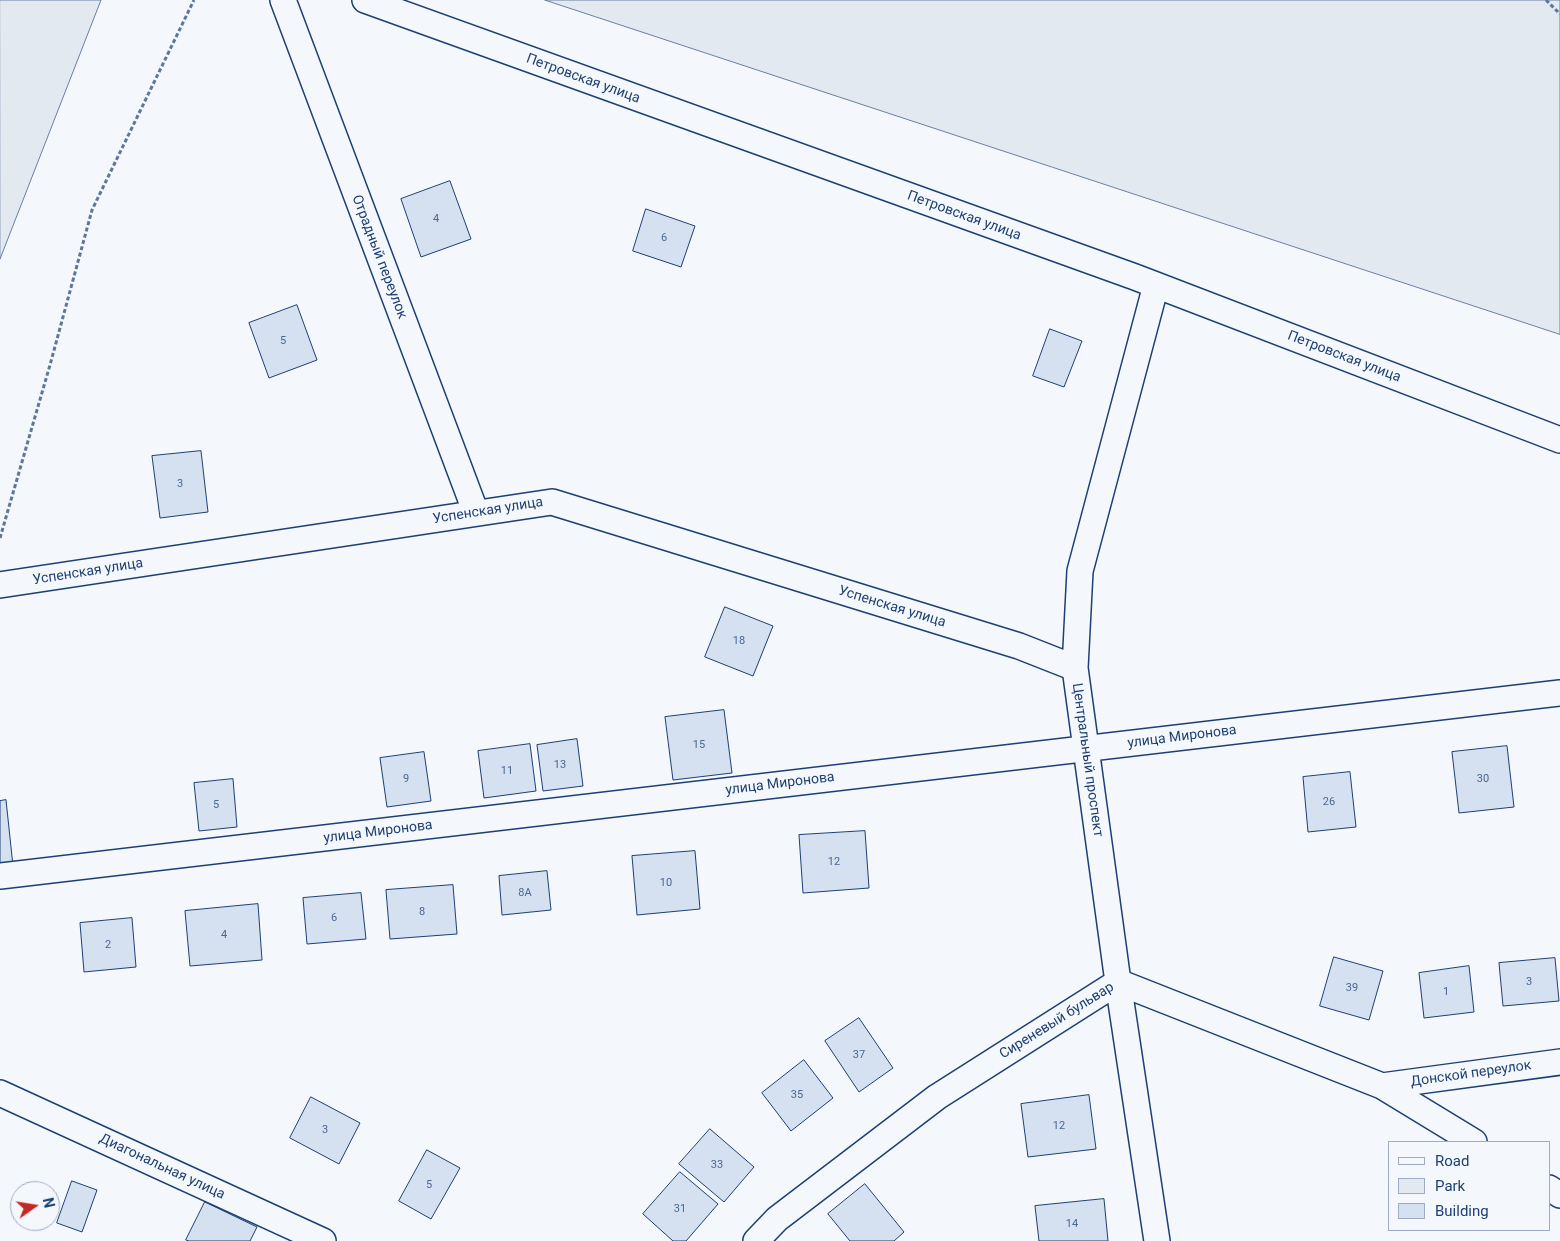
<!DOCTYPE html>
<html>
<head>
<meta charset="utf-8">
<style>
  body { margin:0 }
  #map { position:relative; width:1560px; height:1241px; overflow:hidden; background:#f4f7fb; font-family:Roboto,sans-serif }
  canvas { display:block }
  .legend { position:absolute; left:1388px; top:1141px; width:162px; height:90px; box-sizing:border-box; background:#f4f7fb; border:1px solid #9eadc5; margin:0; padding:6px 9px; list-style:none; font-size:15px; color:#1d3f73 }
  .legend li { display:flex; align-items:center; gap:10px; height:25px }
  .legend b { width:25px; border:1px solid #9eadc5 }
  .north { position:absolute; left:10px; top:1181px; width:50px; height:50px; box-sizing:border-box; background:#f4f7fb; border:1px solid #9eadc5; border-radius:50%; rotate:77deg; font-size:14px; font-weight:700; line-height:20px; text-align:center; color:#1d3f73 }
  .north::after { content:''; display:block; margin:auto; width:18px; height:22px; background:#c62828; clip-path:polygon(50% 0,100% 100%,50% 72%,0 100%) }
</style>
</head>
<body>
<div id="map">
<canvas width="1560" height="1241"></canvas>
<ul class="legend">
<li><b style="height:6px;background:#f4f7fb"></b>Road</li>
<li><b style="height:14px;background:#e3e9f0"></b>Park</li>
<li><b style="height:14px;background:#d5e0f0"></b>Building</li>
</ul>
<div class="north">N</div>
</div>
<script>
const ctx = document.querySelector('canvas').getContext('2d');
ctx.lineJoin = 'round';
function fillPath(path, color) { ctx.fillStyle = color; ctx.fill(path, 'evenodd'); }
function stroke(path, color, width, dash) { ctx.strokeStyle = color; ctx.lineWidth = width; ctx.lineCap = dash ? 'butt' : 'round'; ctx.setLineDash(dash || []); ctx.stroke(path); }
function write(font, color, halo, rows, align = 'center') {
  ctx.font = font + ' Roboto,sans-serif'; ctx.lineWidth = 4; ctx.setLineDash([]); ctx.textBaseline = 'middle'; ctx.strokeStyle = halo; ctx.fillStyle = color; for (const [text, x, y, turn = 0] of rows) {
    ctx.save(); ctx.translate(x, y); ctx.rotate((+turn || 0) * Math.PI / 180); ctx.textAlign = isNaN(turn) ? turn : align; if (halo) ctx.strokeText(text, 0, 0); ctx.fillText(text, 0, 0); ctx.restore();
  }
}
const green = new Path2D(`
  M0 0H101L0 259Z
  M545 0H1560V334Z`);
fillPath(green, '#e3e9f0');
stroke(green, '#687fa3', 1);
const building = new Path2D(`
  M450 181 471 239 421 257 401 199Z
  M646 209 695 226 681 267 633 251Z
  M297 305 317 360 269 378 249 323Z
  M1050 329 1082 341 1064 387 1033 376Z
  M201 451 208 512 160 518 152 456Z
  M725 607 773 626 753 676 705 657Z
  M724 710 732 773 673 780 665 717Z
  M577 739 583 786 543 791 537 745Z
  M530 744 536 791 484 798 478 751Z
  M1507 746 1514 807 1459 813 1452 752Z
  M424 752 431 801 387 807 380 758Z
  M1350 772 1356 827 1308 832 1303 777Z
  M233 779 237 827 199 831 194 783Z
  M6 800 13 866 0 867V801Z
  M865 831 869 888 803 893 799 835Z
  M695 851 700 909 637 915 632 856Z
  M547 871 551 910 502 915 499 876Z
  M453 885 457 934 390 939 386 890Z
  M361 893 366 939 307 944 303 898Z
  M258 904 262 960 190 966 185 911Z
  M132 918 136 967 84 972 80 923Z
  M1334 957 1383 971 1369 1020 1320 1006Z
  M1555 958 1559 1001 1503 1006 1499 963Z
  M1469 966 1474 1012 1424 1018 1419 973Z
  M859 1018 893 1068 859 1092 825 1041Z
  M804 1060 833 1098 791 1131 762 1093Z
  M1089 1095 1096 1149 1028 1157 1021 1104Z
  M311 1097 360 1123 339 1164 290 1138Z
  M710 1129 754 1167 724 1202 679 1164Z
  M427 1150 460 1168 431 1219 399 1201Z
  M680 1172 718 1204 686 1241H673L643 1214Z
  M72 1181 97 1190 82 1232 57 1223Z
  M865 1184 904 1232 894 1241H850L828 1214Z
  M1104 1199 1108 1241H1039L1035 1206Z
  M205 1202 257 1227 250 1241H189L186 1240Z`);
fillPath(building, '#d5e0f0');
stroke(building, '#1d3f73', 1);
const minor = new Path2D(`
  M283 0 476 513
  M365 0 1135 277 1560 440
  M1156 285 1080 571 1075 668 1118 982 1157 1241
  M0 585 552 502 1019 646 1075 668
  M0 876 1560 693
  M1382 1086 1560 1062
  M0 1093 323 1241
  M1549 1188 1560 1195
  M756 1241 777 1219 937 1097 1118 982 1382 1086 1474 1142`);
stroke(minor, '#1d3f73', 28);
stroke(new Path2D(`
  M1546 0 1560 14
  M0 538 50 365 92 210 194 0`), '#5e769c', 3, [4, 2.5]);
stroke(minor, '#f4f7fb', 25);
write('11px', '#4b6792', null, [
  ["4",436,219],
  ["6",664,238],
  ["5",283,341],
  ["3",180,484],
  ["18",739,641],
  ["15",699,745],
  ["13",560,765],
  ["11",507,771],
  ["9",406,779],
  ["30",1483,779],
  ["26",1329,802],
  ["5",216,805],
  ["12",834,862],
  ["10",666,883],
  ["8А",525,893],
  ["8",422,912],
  ["6",334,918],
  ["4",224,935],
  ["2",108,945],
  ["3",1529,982],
  ["39",1352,988],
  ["1",1446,992],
  ["37",859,1055],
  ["35",797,1095],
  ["12",1059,1126],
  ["3",325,1130],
  ["33",717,1165],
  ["5",429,1185],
  ["31",680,1209],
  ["14",1072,1224]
]);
write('14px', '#1d3f73', '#f4f7fb', [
  ["Петровская улица",583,79,20],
  ["Петровская улица",964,216,20],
  ["Отрадный переулок",379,257,69],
  ["Петровская улица",1344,357,21],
  ["Успенская улица",488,511,-9],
  ["Успенская улица",88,572,-9],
  ["Успенская улица",892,607,17],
  ["улица Миронова",1182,737,-7],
  ["Центральный проспект",1087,760,82],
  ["улица Миронова",780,784,-7],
  ["улица Миронова",378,832,-7],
  ["Сиреневый бульвар",1057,1021,-32],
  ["Донской переулок",1471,1074,-8],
  ["Диагональная улица",162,1167,25]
]);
</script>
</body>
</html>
